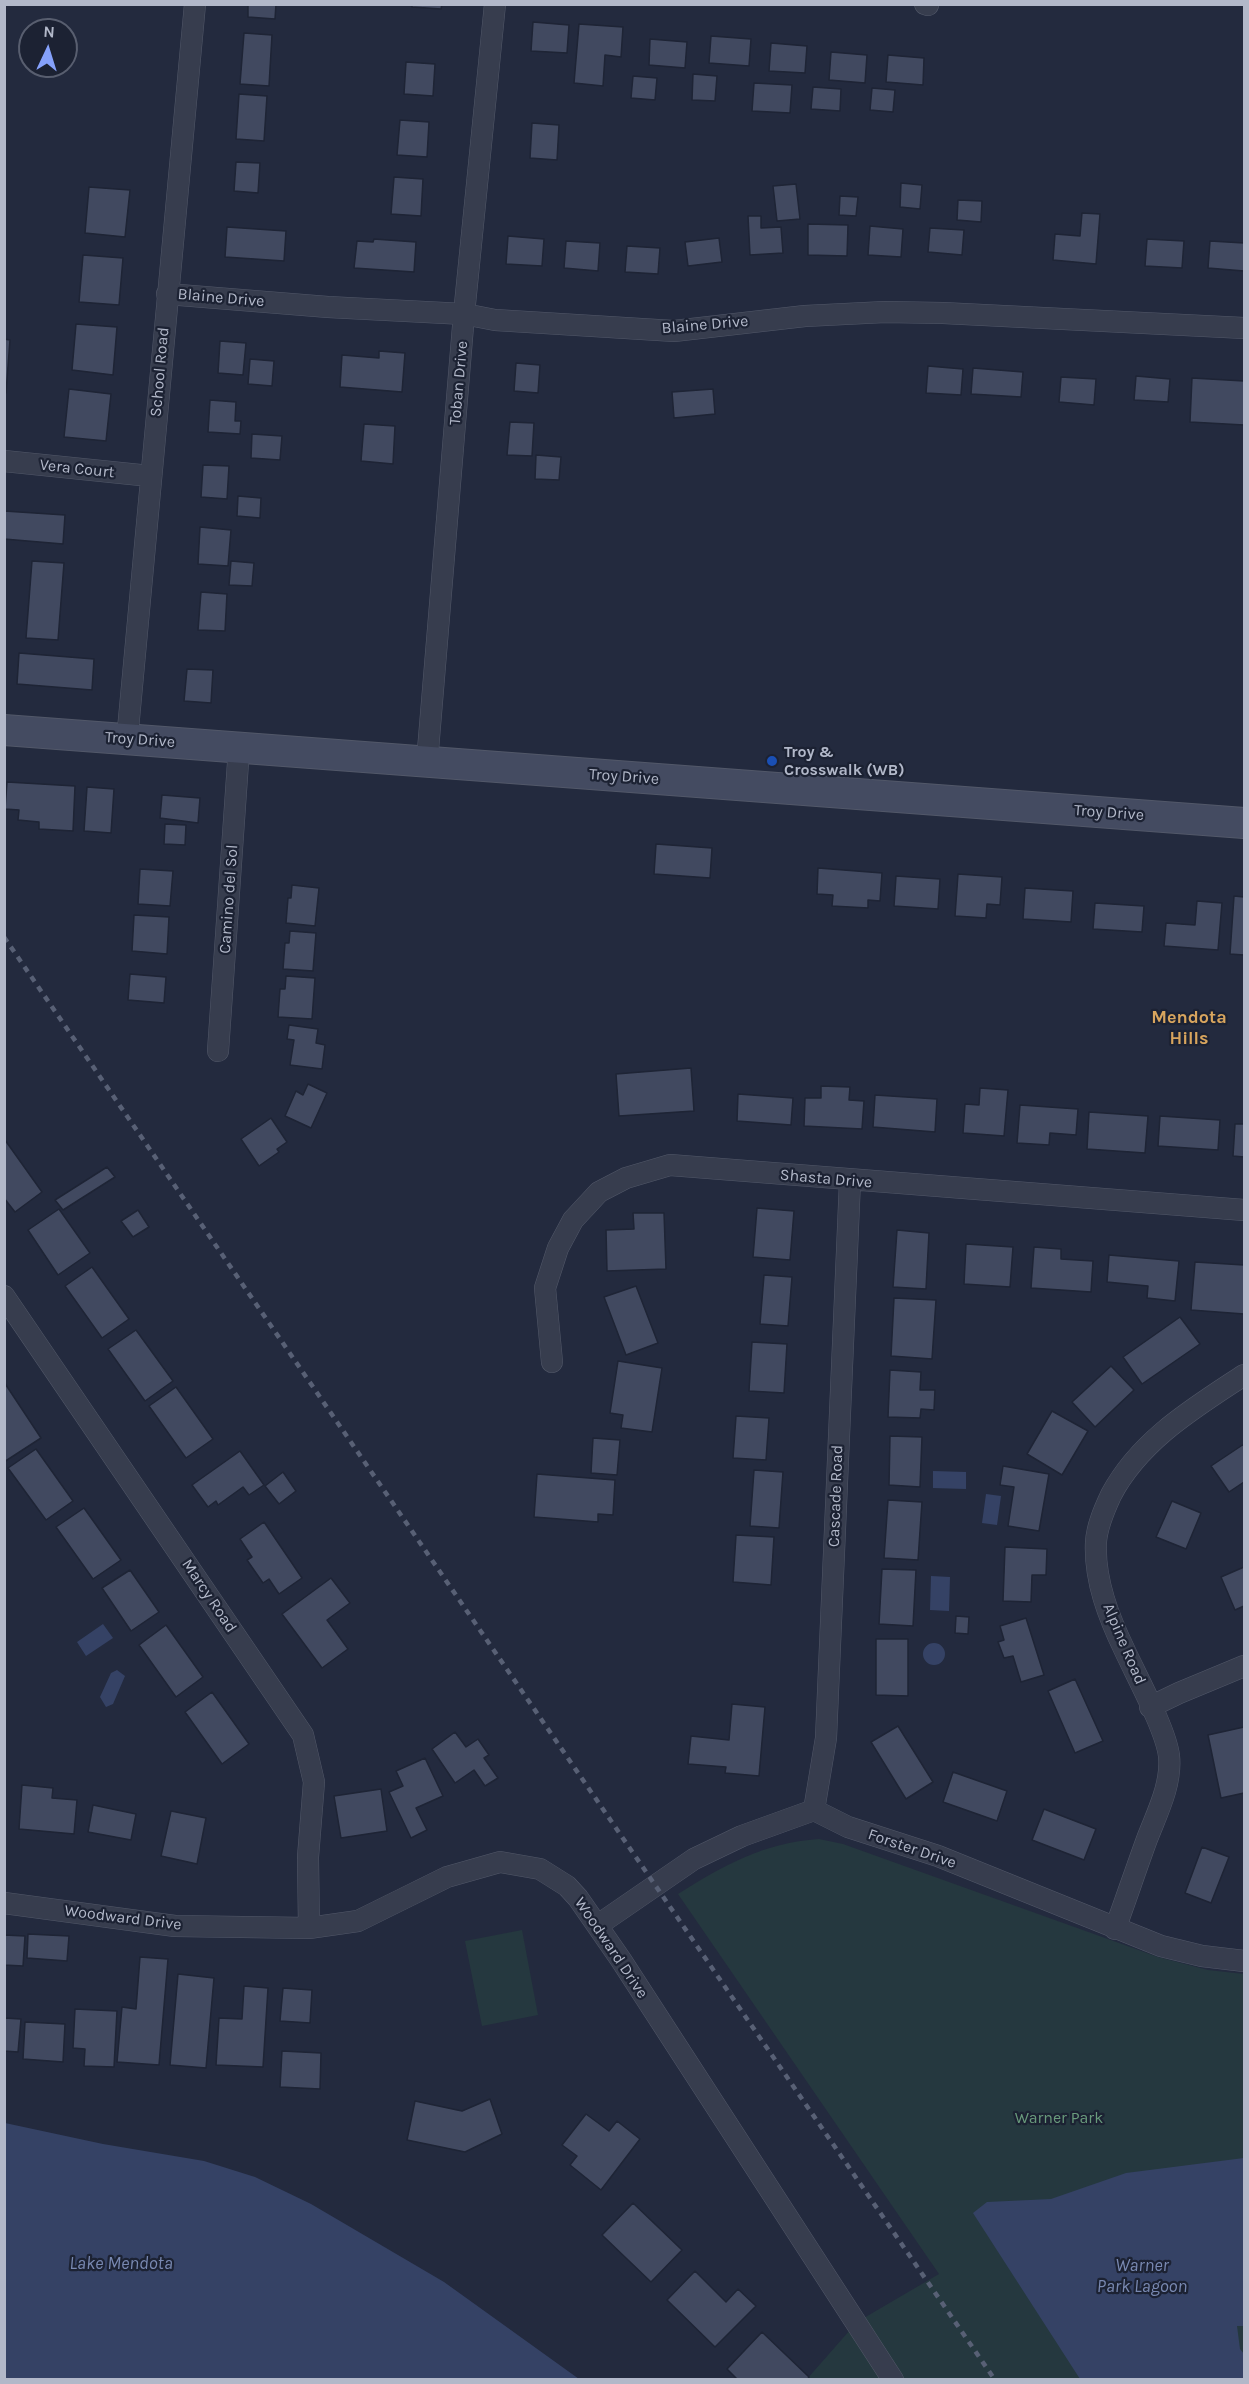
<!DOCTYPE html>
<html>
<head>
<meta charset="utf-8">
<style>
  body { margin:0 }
  #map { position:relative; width:1249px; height:2384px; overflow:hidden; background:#232a3e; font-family:Karla,sans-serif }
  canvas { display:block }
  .frame { position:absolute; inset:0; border:6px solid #b2b8c9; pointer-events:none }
  .north { position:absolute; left:18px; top:18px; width:60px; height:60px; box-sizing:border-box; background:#1c2233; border:2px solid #585e6f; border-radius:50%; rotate:4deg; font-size:16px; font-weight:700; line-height:24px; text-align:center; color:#b2b8c9 }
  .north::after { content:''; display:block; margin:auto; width:21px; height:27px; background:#85a1fb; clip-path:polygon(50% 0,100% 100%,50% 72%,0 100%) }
</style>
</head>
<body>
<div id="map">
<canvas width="1249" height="2384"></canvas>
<div class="frame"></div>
<div class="north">N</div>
</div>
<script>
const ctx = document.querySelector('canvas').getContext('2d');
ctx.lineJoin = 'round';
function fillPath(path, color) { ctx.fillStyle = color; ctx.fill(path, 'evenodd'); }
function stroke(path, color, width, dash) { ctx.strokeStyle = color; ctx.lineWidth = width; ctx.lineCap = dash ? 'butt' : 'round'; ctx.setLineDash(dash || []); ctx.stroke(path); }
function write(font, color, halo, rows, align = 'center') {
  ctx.font = font + ' Karla,sans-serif'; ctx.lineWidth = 4.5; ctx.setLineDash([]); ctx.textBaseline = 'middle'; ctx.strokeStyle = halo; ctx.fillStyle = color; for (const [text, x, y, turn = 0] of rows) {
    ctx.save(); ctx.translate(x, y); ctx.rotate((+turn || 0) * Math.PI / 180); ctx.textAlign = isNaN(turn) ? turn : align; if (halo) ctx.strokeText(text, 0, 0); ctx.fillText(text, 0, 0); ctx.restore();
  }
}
fillPath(new Path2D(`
  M819 1839 843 1844 1158 1957 1208 1970 1244 1974V2379H807L857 2322 939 2274 678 1894C724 1865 763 1843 819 1839Z
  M522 1930 538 2015 482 2026 465 1941Z`), '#25383f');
fillPath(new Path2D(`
  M933 1471 966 1472V1489L933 1488Z
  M986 1494 1001 1496 997 1525 982 1523Z
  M931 1576 950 1577 949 1611 930 1610Z
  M103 1624 113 1638 86 1656 77 1642Z
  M923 1654a11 11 0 1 1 22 0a11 11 0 1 1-22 0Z
  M117 1670 125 1676 113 1704 106 1707 100 1697 111 1673Z
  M5 2123 103 2144 204 2161 255 2177 311 2204 444 2282 579 2379H5Z
  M1244 2158V2326H1237L1240 2349 1244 2354V2379H1080L973 2213 987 2202 1051 2199 1126 2173Z`), '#354265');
const building = new Path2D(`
  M248 4H276L275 19 248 17Z
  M412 4H442L441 9 412 7Z
  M533 22 569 25 567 53 531 51Z
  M579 24 623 27 621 57 605 55 603 86 574 83Z
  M244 33 272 35 269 86 240 84Z
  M711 36 751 39 749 66 709 63Z
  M650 39 687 42 685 68 649 65Z
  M771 43 807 46 805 73 769 71Z
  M831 52 867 55 865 83 829 80Z
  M888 55 924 58 923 85 886 82Z
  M406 62 435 64 433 96 404 94Z
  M693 74 717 76 715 101 692 100Z
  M633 76 657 78 655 100 631 98Z
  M754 83 792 85 790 113 752 111Z
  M813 87 841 89 840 111 811 109Z
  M872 88 895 90 893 112 870 110Z
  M239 94 267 96 264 141 236 139Z
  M400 120 429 122 427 157 397 155Z
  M532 123 559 125 557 160 530 158Z
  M236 162 260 163 258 193 234 191Z
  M394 177 423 179 421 216 391 214Z
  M901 183 922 185 920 209 900 207Z
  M796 184 800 219 777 221 773 186Z
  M89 187 130 190 125 237 85 233Z
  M840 196 858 197 856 216 839 215Z
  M958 200 982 201 981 222 957 220Z
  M1082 213 1100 214 1096 264 1053 260 1055 234 1080 236Z
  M748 216H761V228L781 227 783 253 750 255Z
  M808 224 848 225 847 256 808 255Z
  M870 226 903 229 901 257 868 255Z
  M227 227 286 231 284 261 225 257Z
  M930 228 964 230 962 255 928 252Z
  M508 236 544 239 542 266 506 264Z
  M719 238 722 262 688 266 685 242Z
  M374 239 416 242 414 272 354 268 357 241 373 242Z
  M1147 239 1184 241 1182 268 1145 266Z
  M566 241 600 243 598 271 564 268Z
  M1210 241 1244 243V271L1208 268Z
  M627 246 660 248 658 274 625 272Z
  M83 255 123 258 119 305 79 302Z
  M76 324 117 327 113 375 72 370Z
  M4 339 10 340 6 393H4Z
  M220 341 246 343 243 375 218 373Z
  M379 351 405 353 402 392 340 387 342 355 379 358Z
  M250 359 274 361 272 386 248 384Z
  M516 363 540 365 538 393 514 391Z
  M928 366 963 369 961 395 926 393Z
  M973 368 1023 372 1021 397 971 394Z
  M1136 376 1170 379 1168 402 1134 400Z
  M1061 377 1096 379 1094 405 1059 402Z
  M1192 378 1244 381V425L1190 422Z
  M69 389 111 394 106 441 64 437Z
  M713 389 715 414 674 418 672 392Z
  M210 400 236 402 235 421H241L240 434 208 432Z
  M510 422 534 423 532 456 507 455Z
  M364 424 395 426 393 464 361 461Z
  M252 434 282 436 280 460 251 458Z
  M536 455 561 457 559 480 535 479Z
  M203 465 229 466 227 499 201 497Z
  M238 496 261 498 260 518 237 516Z
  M4 511 65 515 63 544 4 539Z
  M200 527 231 530 228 566 198 564Z
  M32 561 64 563 58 640 26 638Z
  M231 561 254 563 252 586 229 585Z
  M201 592 227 594 225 631 198 630Z
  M19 653 94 659 92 690 17 684Z
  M187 669 213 670 211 703 184 701Z
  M7 782 75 786 73 831 39 829V822L18 820 19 810 5 809Z
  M87 787 114 789 111 833 84 831Z
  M162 795 200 798 198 823 160 818Z
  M165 824 186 825 185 845 164 844Z
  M656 844 712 848 710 878 654 874Z
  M818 868 882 873 880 901 868 900V908L832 906 833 895 817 894Z
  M140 869 173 871 170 906 138 904Z
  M958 874 1002 877 1000 905 987 904 986 918 955 916Z
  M896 876 940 879 938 909 894 906Z
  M292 885 319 888 315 926 286 923 288 898H291Z
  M1025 888 1073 891 1071 922 1023 919Z
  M1234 896 1244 897V955L1230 954Z
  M1197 901 1222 903 1218 950 1164 946 1166 923 1195 925Z
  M1095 903 1144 906 1142 932 1093 929Z
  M134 915 169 917 167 954 132 951Z
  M290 931 316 933 313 971 283 969 285 943H289Z
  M130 974 166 977 164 1003 128 1000Z
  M286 976 315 978 312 1019 278 1017 280 989H285Z
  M289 1025 318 1029 316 1043 325 1045 322 1069 290 1065 294 1040 287 1039Z
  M691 1068 694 1111 619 1116 616 1074Z
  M308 1084 327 1093 311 1128 285 1116 296 1091 303 1095Z
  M821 1086 850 1087 849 1100 864 1101 862 1129 804 1126 805 1098H821Z
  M980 1088 1008 1090 1004 1136 963 1133 965 1104 979 1105Z
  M738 1094 793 1098 791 1125 737 1121Z
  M875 1095 937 1099 935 1132 873 1127Z
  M1020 1105 1078 1109 1076 1135 1050 1133 1049 1145 1017 1143Z
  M1089 1112 1148 1116 1145 1153 1087 1149Z
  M1160 1116 1220 1120 1218 1150 1158 1146Z
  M271 1118 287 1142 277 1149 279 1152 259 1166 241 1139Z
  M1235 1124H1244V1157L1233 1156Z
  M5 1140 42 1192 15 1212 4 1198Z
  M107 1167 115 1177 63 1210 55 1200Z
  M757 1208 794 1211 790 1260 753 1257Z
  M59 1209 90 1253 58 1275 28 1230Z
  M138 1210 149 1227 133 1237 121 1221Z
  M633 1213H664L666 1269 607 1271 606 1230 634 1229Z
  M897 1230 929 1233 926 1289 893 1287Z
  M966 1244 1013 1247 1010 1287 964 1284Z
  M1034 1247 1061 1249V1259L1093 1261 1091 1292 1031 1288Z
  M1109 1255 1179 1261 1175 1301 1147 1298 1148 1286 1107 1282Z
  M1195 1262 1244 1265V1314L1191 1310Z
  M92 1267 129 1319 102 1338 65 1286Z
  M764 1275 792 1277 788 1326 760 1324Z
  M636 1286 658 1343 626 1355 604 1297Z
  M894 1298 936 1300 932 1359 891 1356Z
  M1180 1317 1200 1344 1142 1384 1123 1357Z
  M136 1330 173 1381 145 1401 108 1349Z
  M752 1342 787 1344 784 1393 749 1391Z
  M618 1361 662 1368 652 1432 621 1428 623 1415 610 1413Z
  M1111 1366 1134 1390 1095 1427 1072 1402Z
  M890 1370 921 1372 920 1390H935L934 1410 921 1409 920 1418 888 1417Z
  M4 1382 41 1438 4 1462 5 1440Z
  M176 1387 213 1439 186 1458 149 1406Z
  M1052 1411 1088 1431 1062 1475 1027 1454Z
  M736 1416 769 1418 766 1460 733 1458Z
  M890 1436 922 1437 920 1487 889 1485Z
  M593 1438 620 1440 617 1475 591 1473Z
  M1244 1444V1482L1229 1492 1211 1466Z
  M36 1449 73 1501 46 1520 8 1468Z
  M240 1451 264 1485 249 1495 243 1487 218 1505 216 1501 208 1507 192 1485Z
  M1003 1466 1049 1474 1039 1531 1008 1526 1014 1487 1000 1485Z
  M754 1470 783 1472 779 1528 750 1526Z
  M283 1472 296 1491 279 1504 265 1486Z
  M537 1474 615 1480 613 1515 598 1514V1522L534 1517Z
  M888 1500 922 1502 918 1560 884 1558Z
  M1172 1501 1201 1513 1186 1549 1156 1537Z
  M84 1508 121 1560 93 1579 56 1527Z
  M264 1522 302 1578 279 1594 269 1579 263 1583 247 1560 252 1557 240 1539Z
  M736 1535 774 1537 771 1585 733 1582Z
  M1005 1547 1047 1549 1046 1575H1032L1031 1602 1003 1601Z
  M1244 1567V1606L1235 1610 1221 1577Z
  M882 1569 916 1570 913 1626 879 1624Z
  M130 1570 159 1612 131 1631 102 1588Z
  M331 1578 350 1603 327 1620 348 1649 322 1668 282 1614Z
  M956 1616 969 1617 968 1634 955 1633Z
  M1026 1618 1044 1675 1021 1682 1013 1656 1004 1658 998 1642 1004 1640 1000 1626Z
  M166 1625 203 1677 176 1697 139 1645Z
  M876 1639H908V1696L876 1695Z
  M1075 1679 1103 1741 1075 1753 1048 1691Z
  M212 1692 249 1744 222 1764 185 1712Z
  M732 1704 765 1707 759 1776 725 1773 726 1767 688 1764 691 1736 729 1740Z
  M898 1726 933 1782 906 1799 871 1742Z
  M1244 1727V1793L1221 1798 1208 1735Z
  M455 1732 466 1747 478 1739 489 1755 484 1758 498 1778 485 1786 474 1770 455 1783 432 1749Z
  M425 1758 443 1796 416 1808 427 1830 411 1838 389 1792 403 1786 396 1771Z
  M953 1772 1007 1791 997 1821 943 1802Z
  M22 1785 53 1788 52 1798 77 1800 74 1834 19 1829Z
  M381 1789 387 1831 341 1838 334 1796Z
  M93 1805 136 1814 131 1840 88 1832Z
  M1044 1809 1096 1829 1084 1860 1032 1840Z
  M171 1811 206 1818 197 1864 161 1856Z
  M1202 1847 1229 1857 1211 1903 1185 1893Z
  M28 1934 69 1936 67 1961 27 1958Z
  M4 1935 25 1936 23 1966 4 1965Z
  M140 1957 168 1959 159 2065 117 2062 122 2007 136 2009Z
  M178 1974 214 1978 206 2068 170 2065Z
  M244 1986 268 1988 263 2067 216 2065 219 2018 242 2019Z
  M283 1988 312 1990 310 2023 280 2021Z
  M75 2009 117 2011 114 2067 84 2066 85 2049 73 2048Z
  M4 2018 21 2019 18 2052 4 2051Z
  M25 2022 65 2024 63 2062 23 2059Z
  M282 2051 321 2053 320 2089 280 2087Z
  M490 2099 502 2134 465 2152 407 2140 415 2101 462 2111Z
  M586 2114 609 2131 617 2121 640 2139 601 2190 570 2165 577 2156 562 2145Z
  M633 2203 682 2250 651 2282 602 2235Z
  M695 2271 726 2302 738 2289 756 2306 715 2347 667 2300Z
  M762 2332 809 2377 807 2380H738L727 2369Z`);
fillPath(building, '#414960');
stroke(building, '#1e2435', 1.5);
const street = new Path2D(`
  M925 4 928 5
  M167 294 328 307 464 314 495 320 674 331 805 316 885 312 943 313 1244 328
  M4 461 150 476
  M127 740 195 4
  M427 762 464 314 495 4
  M218 1051 239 748
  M4 1296 303 1735 314 1782 308 1857 309 1928
  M552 1362 545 1288 558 1248 573 1220 599 1192 626 1178 670 1165 1244 1210
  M1150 1707 1179 1693 1244 1666
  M814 1810 826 1738 850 1181
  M4 1903 175 1926 309 1928 358 1921 447 1877 500 1862 540 1869 567 1886 578 1898 621 1960 893 2380
  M598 1925 694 1859 742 1836 814 1810 848 1827 938 1856 1161 1946 1202 1956 1244 1961
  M1115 1929C1126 1899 1136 1869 1147 1839 1157 1813 1172 1784 1169 1756 1166 1730 1137 1677 1125 1651 1109 1618 1094 1580 1096 1542 1097 1526 1104 1510 1111 1495 1140 1440 1194 1408 1244 1375`);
const secondary = new Path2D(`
  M4 730 1244 823`);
stroke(street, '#525869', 22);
stroke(secondary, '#525869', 32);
stroke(street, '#373d4e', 21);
stroke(secondary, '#444b61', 30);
stroke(new Path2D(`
  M4 937 995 2380`), '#586075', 4.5, [6, 6]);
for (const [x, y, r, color] of [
  [772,761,6,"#1a4fb4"]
]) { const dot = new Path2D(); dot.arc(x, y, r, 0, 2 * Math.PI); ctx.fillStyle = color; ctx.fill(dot); stroke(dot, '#1c2233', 2); }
write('16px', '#b2b8c9', '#1c2233', [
  ["Blaine Drive",221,298,5],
  ["Blaine Drive",705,325,-5],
  ["School Road",160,372,-85],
  ["Toban Drive",459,383,-85],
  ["Vera Court",77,469,6],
  ["Troy Drive",140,740,4],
  ["Troy Drive",624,777,4],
  ["Troy Drive",1109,813,4],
  ["Camino del Sol",229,899,-86],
  ["Shasta Drive",826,1179,5],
  ["Cascade Road",836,1496,-88],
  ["Marcy Road",209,1596,56],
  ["Alpine Road",1124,1644,67],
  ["Forster Drive",912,1849,19],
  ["Woodward Drive",123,1918,7],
  ["Woodward Drive",611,1948,56]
]);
write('bold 16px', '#b2b8c9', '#1c2233', [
  ["Troy &",784,752],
  ["Crosswalk (WB)",784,770]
], 'left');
write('16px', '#699b7c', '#1c2233', [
  ["Warner Park",1059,2118]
]);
write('bold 18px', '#d8a55e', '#1c2233', [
  ["Mendota",1189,1018],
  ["Hills",1189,1039]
]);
write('italic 18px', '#7989b2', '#1c2233', [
  ["Lake Mendota",121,2264],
  ["Warner",1142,2266],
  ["Park Lagoon",1142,2287]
]);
</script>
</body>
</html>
